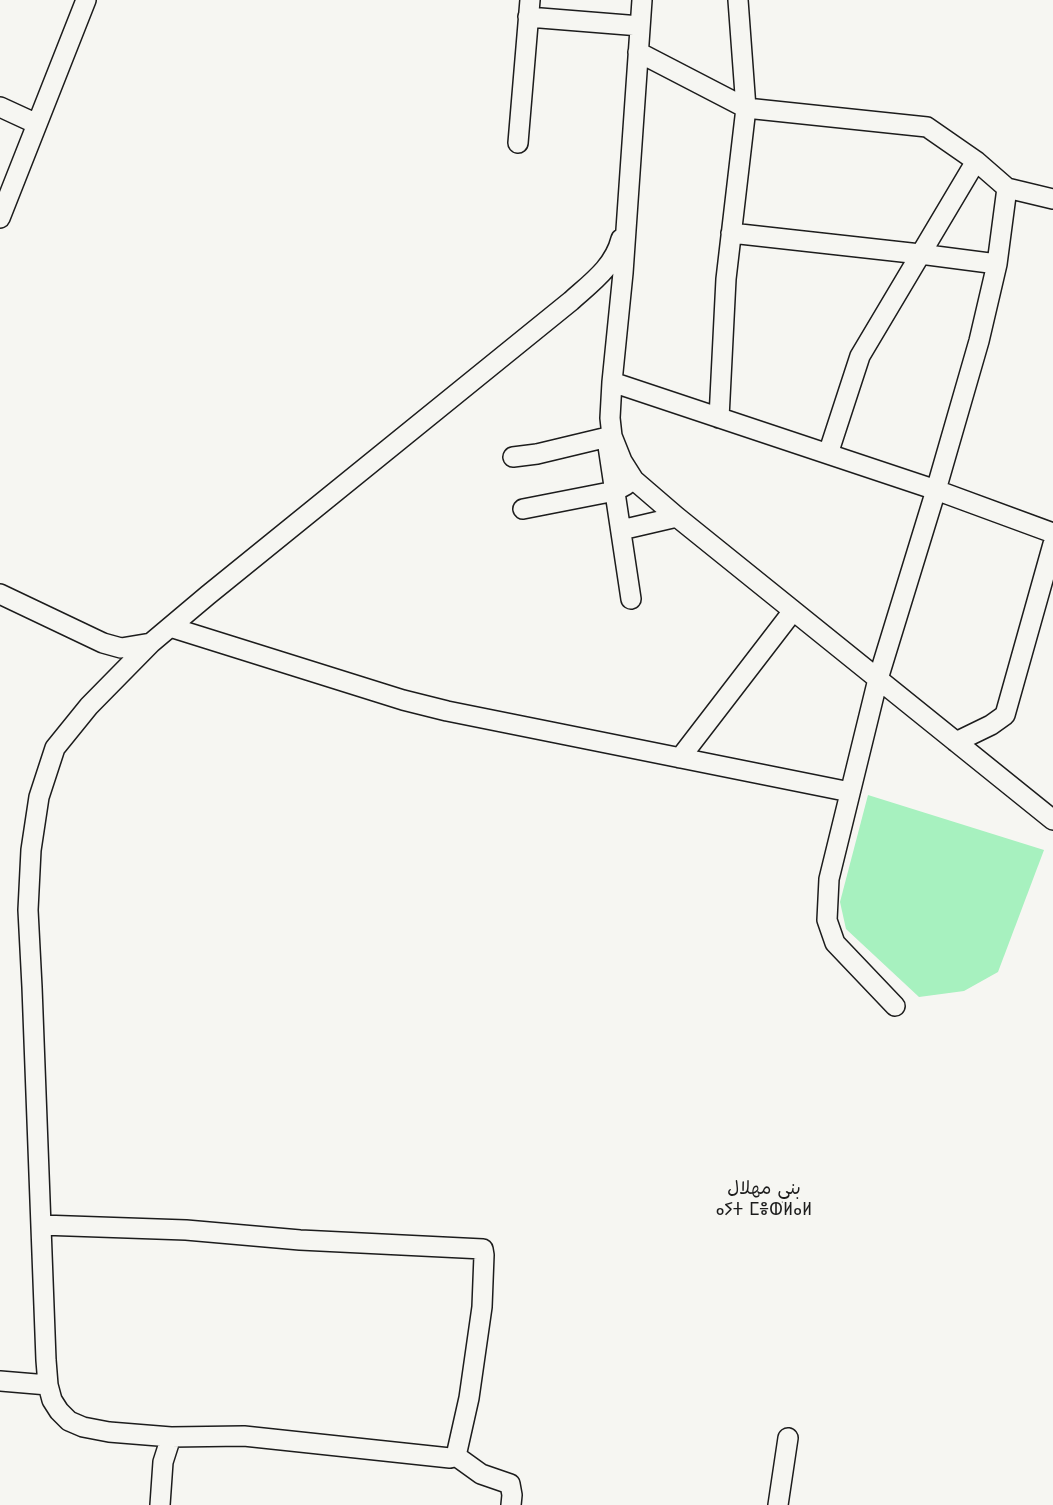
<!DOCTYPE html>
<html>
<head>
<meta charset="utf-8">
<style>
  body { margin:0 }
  canvas { display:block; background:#f6f6f2 }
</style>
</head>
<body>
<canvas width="1053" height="1505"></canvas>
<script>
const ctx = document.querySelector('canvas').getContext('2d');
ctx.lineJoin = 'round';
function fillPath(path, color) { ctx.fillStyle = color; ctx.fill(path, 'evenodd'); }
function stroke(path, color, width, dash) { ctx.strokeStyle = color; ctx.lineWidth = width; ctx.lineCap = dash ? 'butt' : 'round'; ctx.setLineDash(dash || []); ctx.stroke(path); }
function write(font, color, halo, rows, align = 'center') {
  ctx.font = font + ' "Shantell Sans","Playpen Sans Arabic","Noto Sans Tifinagh",sans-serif'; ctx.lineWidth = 4.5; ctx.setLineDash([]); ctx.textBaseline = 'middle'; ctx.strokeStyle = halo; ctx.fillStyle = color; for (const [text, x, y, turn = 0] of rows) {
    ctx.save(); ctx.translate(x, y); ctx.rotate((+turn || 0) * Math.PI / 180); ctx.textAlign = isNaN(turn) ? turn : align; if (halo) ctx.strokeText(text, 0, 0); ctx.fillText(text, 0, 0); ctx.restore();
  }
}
fillPath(new Path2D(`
  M868 795 1044 850 998 972 964 991 919 997 846 929 840 902Z`), '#a7f1bf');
const minor = new Path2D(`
  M642 0 623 273 612 382 610 418 612 436 622 461 634 480 677 517 1053 820
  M528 17 640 26
  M638 52 746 108 927 127 976 161 1007 188 1053 199
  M0 107 37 124
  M518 143 530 0
  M0 218 86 0
  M731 233 920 254 997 264
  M612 382 936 490 1053 533
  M719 418 726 279 746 108 738 0
  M608 446 631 599
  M828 454 860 356 976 161
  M513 457 537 454 612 436
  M523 509 615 491 626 485
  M621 530 677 517
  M0 594 103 643 121 648 151 643 208 595 571 301C591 283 614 267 621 239
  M170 627 403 700 447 711 850 792
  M956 742 991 725 1005 715 1053 544
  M680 758 793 611
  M895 1006 835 943 827 920 829 879 878 679 936 490 979 341 997 264 1007 188
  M41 1225 186 1230 300 1240 483 1249 484 1255 482 1307 469 1398 456 1456 450 1458 244 1436 171 1437 109 1432 83 1427 69 1421 59 1411 52 1400 48 1385 46 1360 32 987 28 910 31 850 39 797 55 748 89 706 151 643
  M0 1381 48 1385
  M456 1456 481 1474 510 1484 512 1495 511 1505
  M160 1505 163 1462 171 1437
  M778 1505 788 1438`);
stroke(minor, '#1c1c1c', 22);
stroke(minor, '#f6f6f2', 19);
write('18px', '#1c1c1c', '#f6f6f2', [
  ["بني مهلال",764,1189],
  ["ⴰⵢⵜ ⵎⴻⵀⵍⴰⵍ",764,1210]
]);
</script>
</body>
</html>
